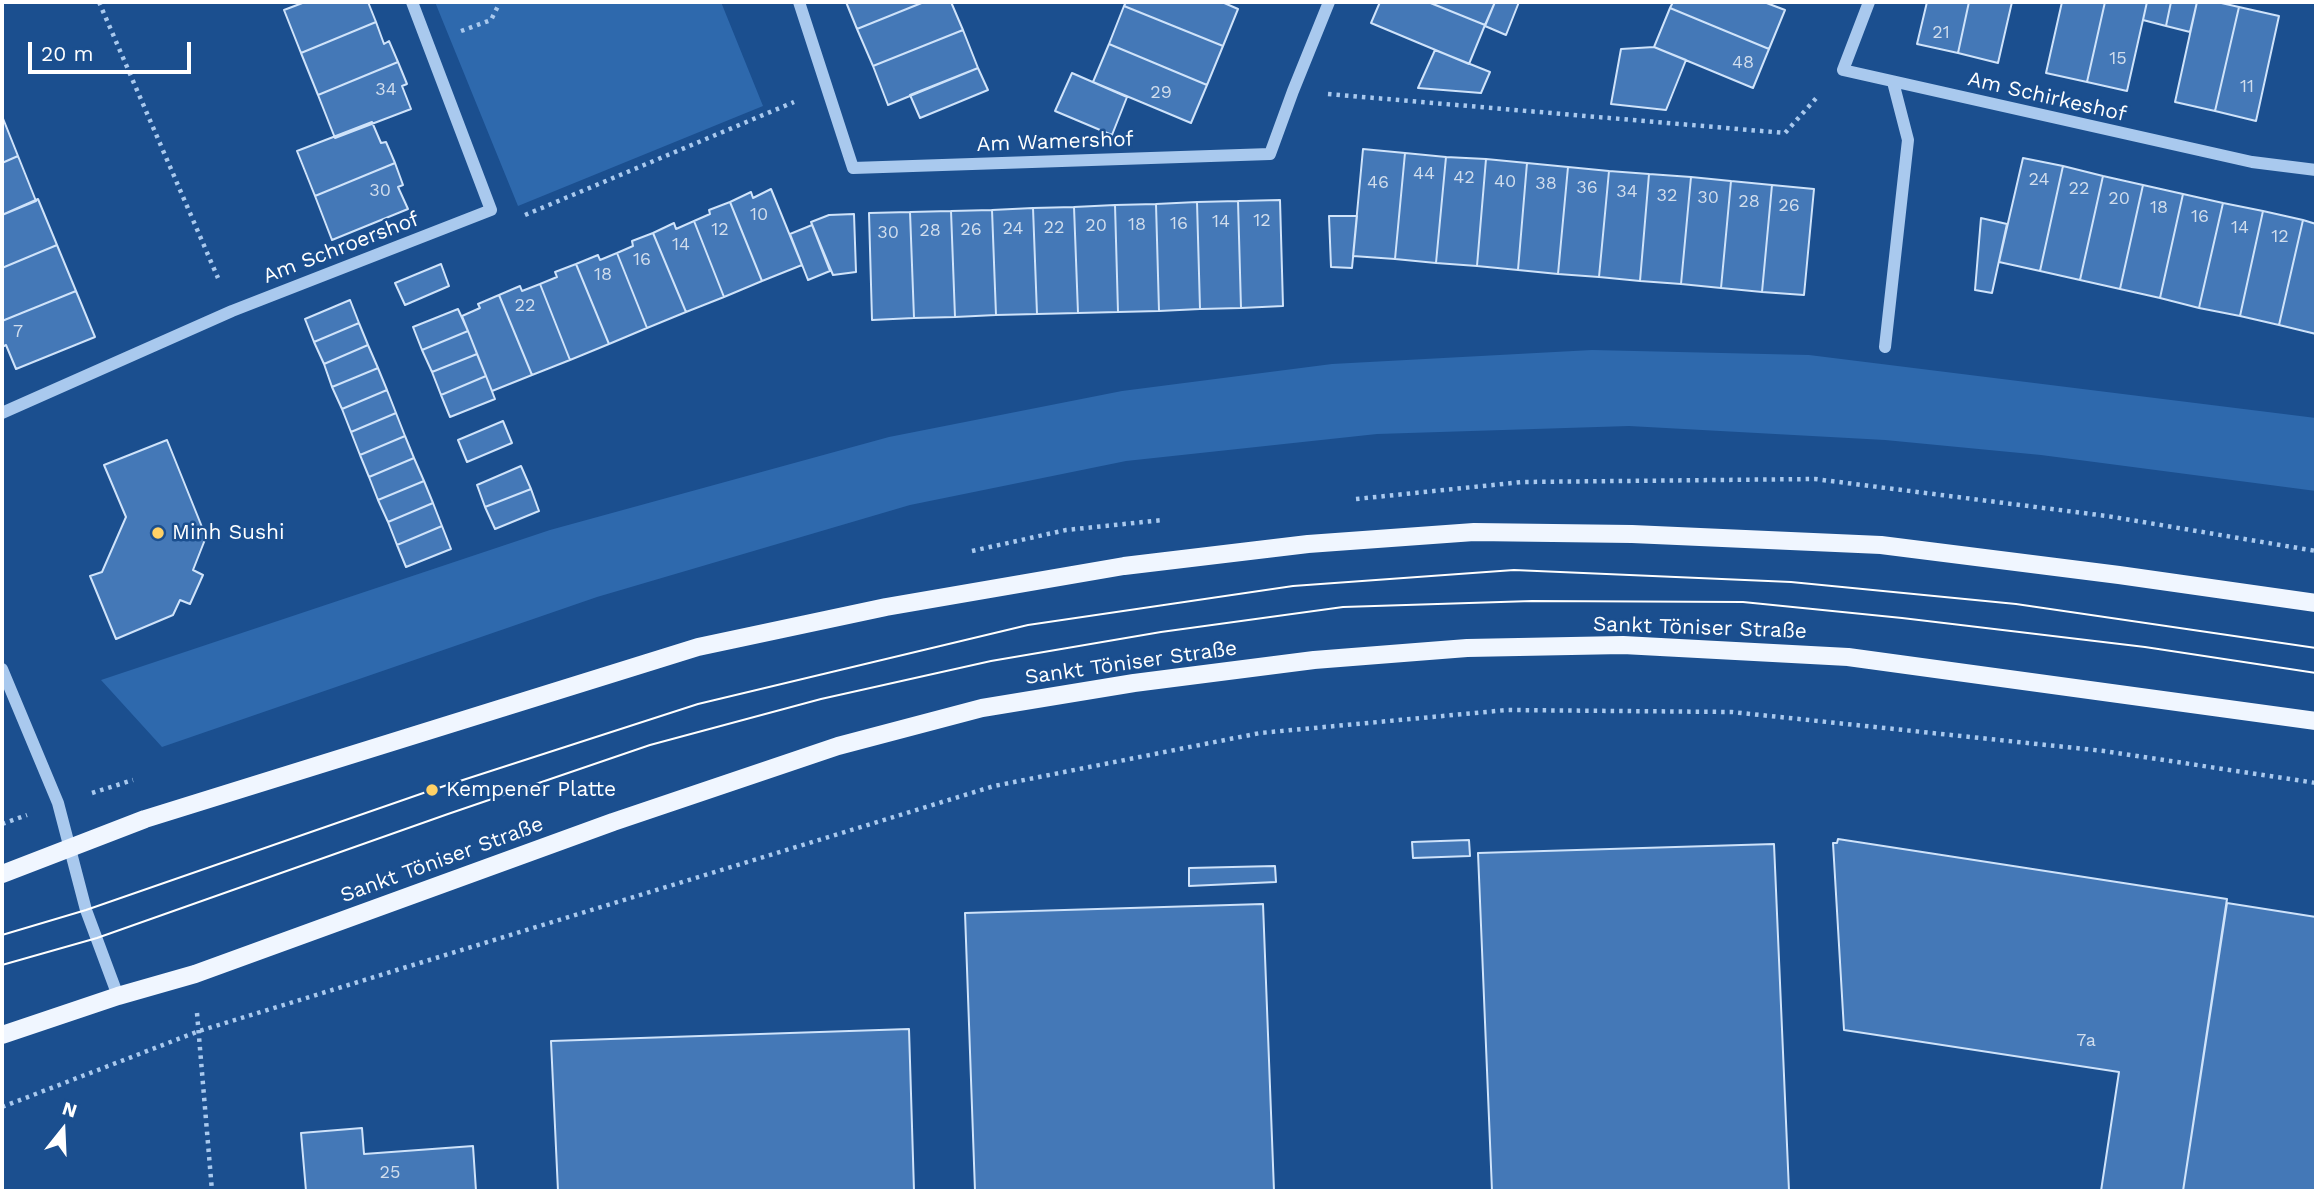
<!DOCTYPE html>
<html>
<head>
<meta charset="utf-8">
<style>
  body { margin:0 }
  #map { position:relative; width:2318px; height:1193px; overflow:hidden; background:#1b4f8f; font-family:"Work Sans",sans-serif }
  canvas { display:block }
  .frame { position:absolute; inset:0; border:4px solid #fff; pointer-events:none }
  .north { position:absolute; left:28px; top:1095px; width:70px; height:70px; -webkit-text-stroke:5px #1b4f8f; paint-order:stroke; rotate:18deg; font-size:19px; font-weight:700; line-height:28px; text-align:center; color:#fff }
  .north::after { content:''; display:block; margin:auto; width:24px; height:32px; background:#fff; clip-path:polygon(50% 0,100% 100%,50% 72%,0 100%) }
  .scale { position:absolute; left:28px; top:42px; width:163px; height:32px; box-sizing:border-box; border:4px solid #fff; border-top:0; padding-left:9px; font-size:21px; line-height:24px; white-space:nowrap; color:#fff; -webkit-text-stroke:5px #1b4f8f; paint-order:stroke }
</style>
</head>
<body>
<div id="map">
<canvas width="2318" height="1193"></canvas>
<div class="frame"></div>
<div class="north">N</div>
<div class="scale">20 m</div>
</div>
<script>
const ctx = document.querySelector('canvas').getContext('2d');
ctx.lineJoin = 'round';
function fillPath(path, color) { ctx.fillStyle = color; ctx.fill(path, 'evenodd'); }
function stroke(path, color, width, dash) { ctx.strokeStyle = color; ctx.lineWidth = width; ctx.lineCap = dash ? 'butt' : 'round'; ctx.setLineDash(dash || []); ctx.stroke(path); }
function write(font, color, halo, rows, align = 'center') {
  ctx.font = font + ' "Work Sans",sans-serif'; ctx.lineWidth = 5; ctx.setLineDash([]); ctx.textBaseline = 'middle'; ctx.strokeStyle = halo; ctx.fillStyle = color; for (const [text, x, y, turn = 0] of rows) {
    ctx.save(); ctx.translate(x, y); ctx.rotate((+turn || 0) * Math.PI / 180); ctx.textAlign = isNaN(turn) ? turn : align; if (halo) ctx.strokeText(text, 0, 0); ctx.fillText(text, 0, 0); ctx.restore();
  }
}
fillPath(new Path2D(`
  M435 2H721L763 106 518 206Z
  M1592 350 1809 355 2316 418V491L2041 455 1885 440 1629 426 1377 434 1126 461 910 505 597 597 162 747 101 680 550 530 889 437 1122 391 1332 364Z`), '#2e69ad');
const building = new Path2D(`
  M305 2H368L376 22 301 53 284 10Z
  M846 2H924L857 29Z
  M924 2H951L963 30 873 66 857 29Z
  M1126 2H1222L1238 9 1223 46 1124 6Z
  M1380 2H1428L1485 25 1469 64 1371 23Z
  M1428 2H1495L1485 25Z
  M1495 2H1519L1506 35 1485 26Z
  M1673 2H1764L1785 10 1769 49 1670 8Z
  M1927 2H1969L1958 53 1917 44Z
  M1969 2H2012L1998 63 1958 53Z
  M2062 2H2105L2087 82 2046 73Z
  M2105 2H2147L2127 91 2087 82Z
  M2147 2H2171L2166 26 2143 20Z
  M2171 2H2197L2190 32 2166 26Z
  M2197 2H2217L2239 7 2215 111 2175 102Z
  M1124 6 1223 46 1207 85 1109 44Z
  M2239 7 2279 16 2256 121 2215 111Z
  M1670 8 1769 49 1753 88 1654 47Z
  M376 22 384 44 389 41 398 62 318 95 301 53Z
  M963 30 978 68 888 105 873 66Z
  M1109 44 1207 85 1191 123 1093 82Z
  M1654 47 1686 60 1666 110 1611 104 1621 49Z
  M1435 50 1490 72 1481 93 1418 88Z
  M398 62 407 84 402 86 411 109 335 138 318 95Z
  M978 68 988 90 920 118 910 95Z
  M1072 73 1127 97 1112 135 1055 111Z
  M2 116 18 156 2 163Z
  M372 122 381 143 386 142 395 163 315 196 297 151Z
  M1363 149 1405 153 1395 259 1353 256Z
  M1405 153 1446 157 1436 263 1395 259Z
  M18 156 36 201 2 215V163Z
  M1446 157 1486 159 1477 266 1436 263Z
  M2023 158 2063 166 2040 271 1999 262Z
  M1486 159 1527 163 1518 270 1477 266Z
  M395 163 403 185 398 187 408 209 332 240 315 196Z
  M1527 163 1568 167 1558 274 1518 270Z
  M2063 166 2103 176 2080 280 2040 271Z
  M1568 167 1609 171 1599 277 1558 274Z
  M1609 171 1649 174 1640 281 1599 277Z
  M1649 174 1691 177 1681 284 1640 281Z
  M2103 176 2143 185 2120 289 2080 280Z
  M1691 177 1731 181 1721 288 1681 284Z
  M1731 181 1772 185 1762 292 1721 288Z
  M1772 185 1814 189 1804 295 1762 292Z
  M2143 185 2183 194 2160 298 2120 289Z
  M771 189 802 265 762 281 730 202 751 192 753 198Z
  M2183 194 2223 203 2199 308 2160 298Z
  M38 199 57 245 2 268V215Z
  M1280 200 1283 306 1241 308 1238 201Z
  M1238 201 1241 308 1200 309 1197 202Z
  M730 202 762 281 724 297 694 221 710 214 709 210Z
  M1197 202 1200 309 1159 311 1156 204Z
  M2223 203 2263 211 2240 316 2199 308Z
  M1156 204 1159 311 1118 312 1115 205Z
  M1115 205 1118 312 1078 313 1074 207Z
  M1074 207 1078 313 1037 314 1033 208Z
  M1033 208 1037 314 996 315 992 210Z
  M992 210 996 315 955 317 951 211Z
  M951 211 955 317 914 318 910 212Z
  M2263 211 2303 220 2279 325 2240 316Z
  M910 212 914 318 872 320 869 213Z
  M854 214 856 272 833 275 811 222 829 215Z
  M1329 216H1357L1352 268 1331 267Z
  M1981 218 2007 224 1992 293 1975 290Z
  M2303 220 2316 224V334L2279 325Z
  M694 221 724 297 686 312 653 233 674 223 676 229Z
  M812 225 830 271 808 280 790 234Z
  M653 233 686 312 647 328 617 253 633 246 632 241Z
  M57 245 76 291 2 321V268Z
  M617 253 647 328 609 344 576 264 598 255 600 260Z
  M441 264 449 286 405 305 395 283Z
  M576 264 609 344 570 360 540 284 557 277 555 272Z
  M540 284 570 360 532 375 499 295 520 286 522 291Z
  M76 291 95 337 16 369 6 345 2 347V321Z
  M499 295 532 375 492 391 462 316 480 308 478 304Z
  M350 300 359 323 314 342 305 319Z
  M458 309 468 331 422 350 413 327Z
  M359 323 368 345 324 364 314 342Z
  M468 331 477 354 432 372 422 350Z
  M368 345 378 368 332 387 324 364Z
  M477 354 486 376 441 395 432 372Z
  M378 368 387 390 342 409 332 387Z
  M486 376 495 399 450 417 441 395Z
  M387 390 396 413 351 432 342 409Z
  M396 413 405 436 360 455 351 432Z
  M503 421 512 443 467 462 458 440Z
  M405 436 414 458 369 477 360 455Z
  M167 440 206 537 193 570 203 575 190 604 180 600 173 615 116 639 90 576 102 572 126 517 104 465Z
  M414 458 424 481 378 500 369 477Z
  M521 466 531 489 485 507 477 485Z
  M424 481 433 503 388 522 378 500Z
  M531 489 539 511 495 529 485 507Z
  M433 503 442 526 397 545 388 522Z
  M442 526 451 549 406 567 397 545Z
  M1838 839 2227 899 2183 1191H2101L2119 1072 1844 1030 1833 843H1837Z
  M1469 840 1470 856 1413 858 1412 842Z
  M1774 844 1789 1191H1492L1478 853Z
  M1275 866 1276 882 1189 886V868Z
  M2227 903 2316 917V1191H2183Z
  M1263 904 1274 1191H975L965 913Z
  M909 1029 914 1191H558L551 1041Z
  M362 1128 364 1154 473 1146 476 1191H306L301 1133Z`);
fillPath(building, '#4478b7');
stroke(building, '#cfe3fa', 2);
stroke(new Path2D(`
  M99 2 218 278
  M461 31 491 20 500 2
  M1328 94 1785 133 1819 95
  M525 215 794 102
  M1356 499 1522 482 1815 479 2107 516 2316 551
  M972 551 1066 530 1163 520
  M92 793 133 780
  M2 824 27 815
  M197 1013 212 1191
  M2 1107 199 1031 994 786 1260 733 1507 710 1732 712 2104 751 2316 783`), '#a9c9ee', 4.5, [3.5, 5]);
stroke(new Path2D(`
  M799 2 853 168 1270 154 1293 91 1329 2
  M1869 2 1843 70 2252 162 2316 170
  M1885 347 1908 140 1893 82
  M2 413 232 311 491 210 412 2
  M2 669 58 803 86 910 118 996`), '#a9c9ee', 12);
stroke(new Path2D(`
  M2 874 145 819 698 647 886 607 1124 566 1308 544 1474 532 1632 534 1881 545 2119 575 2316 603
  M2 1035 118 996 195 974 613 822 838 746 982 708 1134 683 1314 660 1467 648 1623 645 1848 657 2316 721`), '#f0f6ff', 18);
stroke(new Path2D(`
  M2 935 86 910 432 790 698 704 1028 625 1293 586 1514 570 1791 582 2016 604 2316 648
  M2 965 97 938 448 814 650 745 821 699 991 661 1161 632 1343 607 1532 601 1743 602 1902 618 2145 647 2316 673`), '#fff', 2);
for (const [x, y, r, color] of [
  [158,533,7,"#ffd166"],
  [432,790,7,"#ffd166"]
]) { const dot = new Path2D(); dot.arc(x, y, r, 0, 2 * Math.PI); ctx.fillStyle = color; ctx.fill(dot); stroke(dot, '#1b4f8f', 2.5); }
write('18px', '#d0dded', null, [
  ["21",1941,33],
  ["15",2118,59],
  ["48",1743,63],
  ["11",2247,87],
  ["34",386,90],
  ["29",1161,93],
  ["44",1424,174],
  ["42",1464,178],
  ["24",2039,180],
  ["40",1505,182],
  ["46",1378,183],
  ["38",1546,184],
  ["36",1587,188],
  ["22",2079,189],
  ["30",380,191],
  ["34",1627,192],
  ["32",1667,196],
  ["30",1708,198],
  ["20",2119,199],
  ["28",1749,202],
  ["26",1789,206],
  ["18",2159,208],
  ["10",759,215],
  ["16",2200,217],
  ["12",1262,221],
  ["14",1221,222],
  ["16",1179,224],
  ["18",1137,225],
  ["20",1096,226],
  ["22",1054,228],
  ["14",2240,228],
  ["24",1013,229],
  ["12",720,230],
  ["26",971,230],
  ["28",930,231],
  ["30",888,233],
  ["12",2280,237],
  ["14",681,245],
  ["16",642,260],
  ["18",603,275],
  ["22",525,306],
  ["7",18,332],
  ["7a",2086,1041],
  ["25",390,1173]
]);
write('21px', '#fff', '#1b4f8f', [
  ["Am Schirkeshof",2047,97,13],
  ["Am Wamershof",1055,142,-2],
  ["Am Schroershof",341,248,-21],
  ["Sankt Töniser Straße",1700,628,2],
  ["Sankt Töniser Straße",1131,663,-8],
  ["Sankt Töniser Straße",442,860,-20]
]);
write('21px', '#fff', '#1b4f8f', [
  ["Minh Sushi",172,533],
  ["Kempener Platte",446,790]
], 'left');
</script>
</body>
</html>
